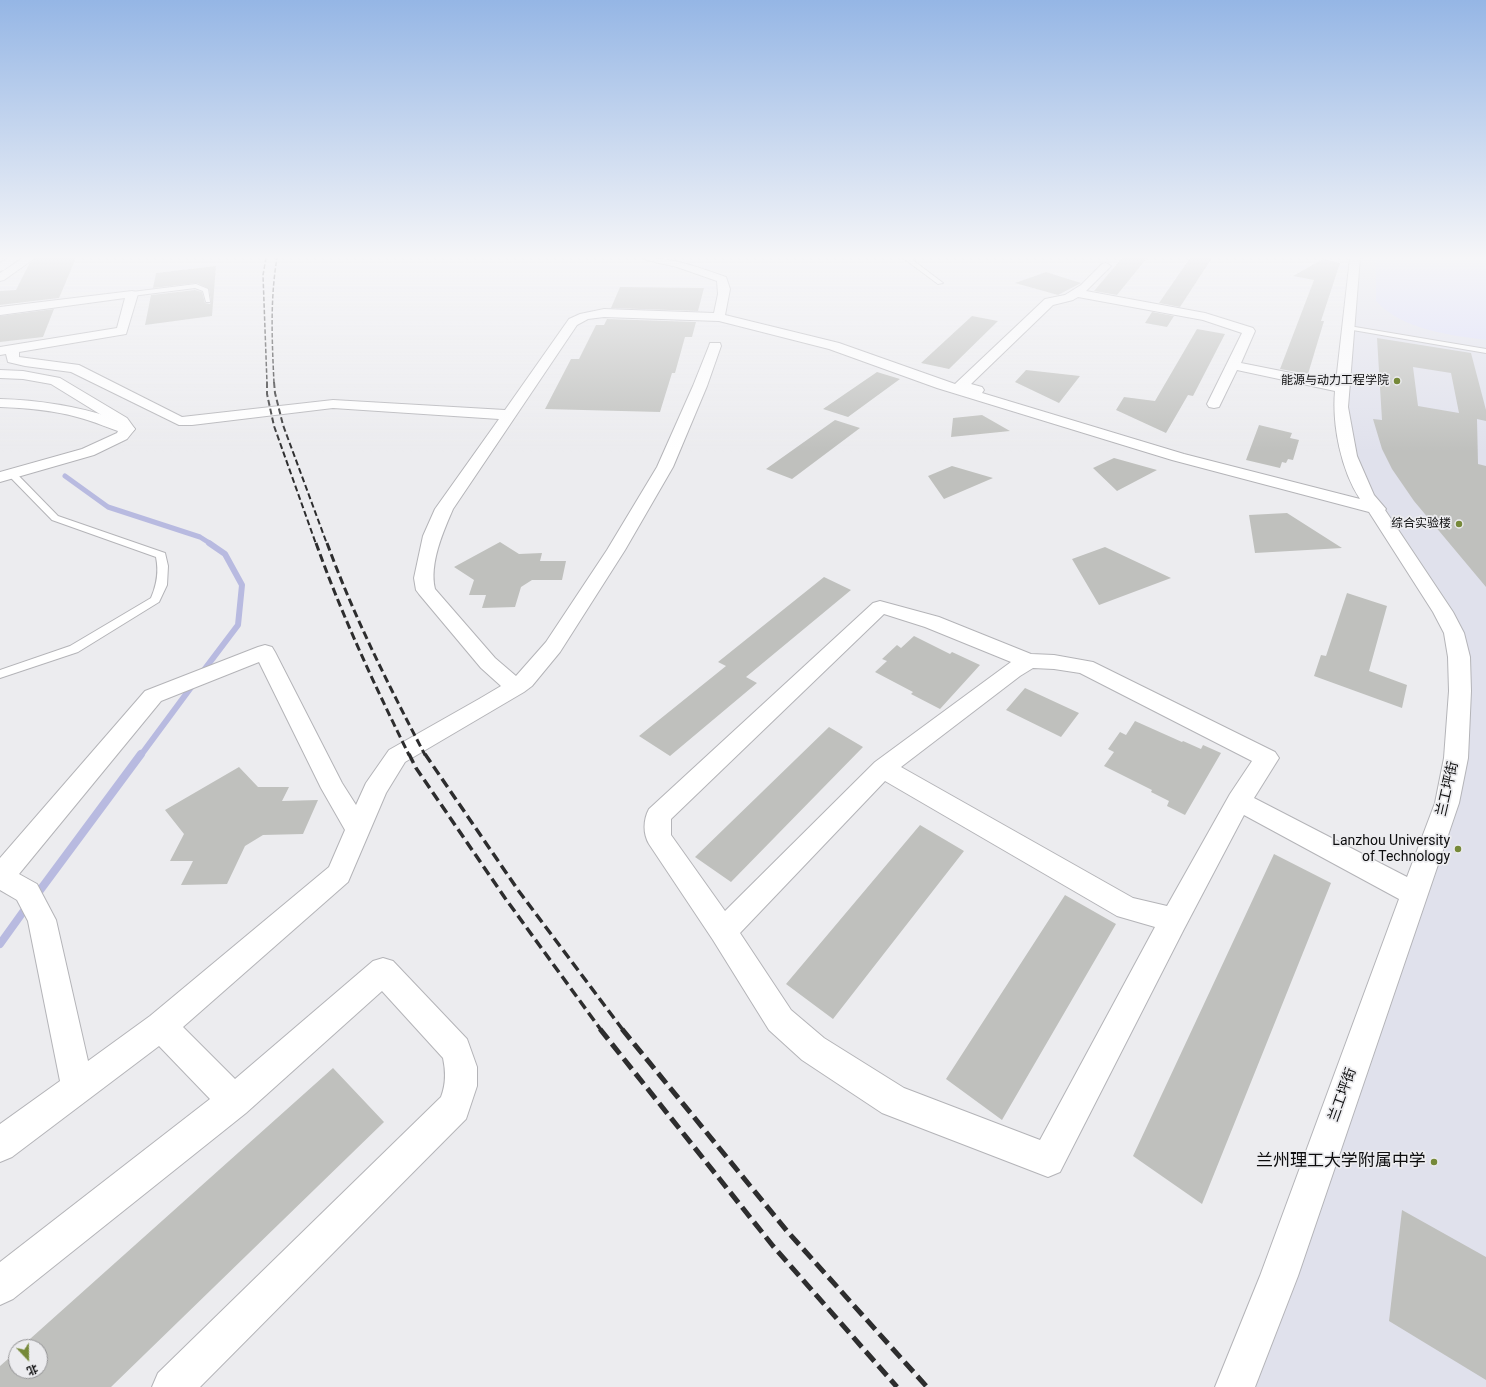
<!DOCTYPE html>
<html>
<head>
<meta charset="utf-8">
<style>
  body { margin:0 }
  #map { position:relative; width:1486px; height:1387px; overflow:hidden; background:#ececef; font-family:Roboto,"Noto Sans SC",sans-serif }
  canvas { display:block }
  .north { position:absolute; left:8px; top:1339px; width:40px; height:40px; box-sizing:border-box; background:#ececef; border:1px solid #939395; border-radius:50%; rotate:158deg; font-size:11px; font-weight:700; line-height:16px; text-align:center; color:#0d0d0e }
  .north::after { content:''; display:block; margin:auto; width:14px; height:18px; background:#768939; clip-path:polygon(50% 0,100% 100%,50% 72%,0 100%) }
</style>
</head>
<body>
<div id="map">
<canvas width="1486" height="1387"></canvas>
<div class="north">北</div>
</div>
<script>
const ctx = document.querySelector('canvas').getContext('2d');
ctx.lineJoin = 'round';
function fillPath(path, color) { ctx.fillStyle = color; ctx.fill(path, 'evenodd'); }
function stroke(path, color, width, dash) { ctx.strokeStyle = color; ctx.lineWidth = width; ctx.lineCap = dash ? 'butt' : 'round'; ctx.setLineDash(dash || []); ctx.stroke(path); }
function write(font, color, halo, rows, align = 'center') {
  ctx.font = font + ' Roboto,"Noto Sans SC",sans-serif'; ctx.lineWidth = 3.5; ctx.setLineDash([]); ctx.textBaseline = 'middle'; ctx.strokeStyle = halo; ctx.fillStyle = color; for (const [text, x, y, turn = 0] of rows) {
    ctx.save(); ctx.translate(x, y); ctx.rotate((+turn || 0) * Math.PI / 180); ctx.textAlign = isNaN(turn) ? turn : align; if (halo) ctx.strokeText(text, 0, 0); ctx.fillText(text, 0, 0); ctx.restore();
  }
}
fillPath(new Path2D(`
  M1355 258H1486V1387H1235L1447 803 1459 657 1366 495 1341 407Z`), '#e0e1ec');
fillPath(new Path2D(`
  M1376 258H1486V340C1449 335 1403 330 1376 301Z`), '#dadcfa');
stroke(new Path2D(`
  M65 476 108 507 200 537 211 544`), '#b8bae0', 5);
stroke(new Path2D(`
  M201 674 238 625 242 585 225 554 209 543
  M141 755 195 682`), '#b8bae0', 6);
stroke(new Path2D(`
  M35 897 141 754
  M0 944 28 905`), '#b8bae0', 8);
fillPath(new Path2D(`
  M36 258H76L59 298 0 305V291L16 290 29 264Z
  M1122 258H1147L1117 295 1094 291Z
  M1190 258H1212L1180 307 1159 303Z
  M1323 259 1340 263 1321 321H1324L1308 374 1280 369 1314 280 1293 276Z
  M216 266 212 316 145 325 151 295 195 290 202 292 205 303 210 304 211 302 209 289 197 283 153 288 156 273Z
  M1046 272 1081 283 1058 295 1015 283Z
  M620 287 704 288 698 311 611 308Z
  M54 309 43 337 0 342V316Z
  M1152 312 1174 316 1167 327 1145 323Z
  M972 316 998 321 949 369 921 363Z
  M607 319 696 322 692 337H685L675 373H672L660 412 545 409 571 359H579L596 325H604Z
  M1197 329 1225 334 1193 396 1188 395 1166 433 1116 410 1124 397 1155 401Z
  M1377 338 1471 353 1486 410V421L1477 419 1478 464 1486 466V587L1414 501 1392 469 1382 449 1373 419 1382 420ZM1413 367 1451 373 1459 413 1418 406Z
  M1026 370 1080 376 1059 403 1015 382Z
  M877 372 900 379 848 417 823 409Z
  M982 415 1010 431 951 437 953 418Z
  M835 420 860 428 792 479 766 469Z
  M1259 425 1292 433 1290 438 1299 440 1293 460 1288 459 1286 463 1282 462 1280 468 1246 460Z
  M1114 458 1157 470 1117 491 1093 468Z
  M952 466 993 478 944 499 928 476Z
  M1287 513 1342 548 1255 553 1249 515Z
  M500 542 519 554 542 553 540 561H566L562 580H532L521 587 515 607 482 608 486 595H469L474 580 454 567Z
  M1105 547 1171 578 1099 605 1072 559Z
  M824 577 851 590 746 677 757 683 670 756 639 736 726 666 718 662Z
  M1347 593 1387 606 1369 671 1407 685 1402 708 1314 676 1321 655 1326 656Z
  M914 636 950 654 952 652 980 665 940 709 911 694 913 692 875 672 887 661 882 659 897 645 901 648Z
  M1025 688 1079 713 1061 737 1006 710Z
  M1135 721 1182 742 1183 741 1201 749 1203 745 1221 753 1185 815 1167 806 1169 801 1151 792 1152 790 1104 766 1114 752 1108 749 1120 732 1126 735Z
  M829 727 863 747 731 882 695 857Z
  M239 767 258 787H289L282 801 318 800 303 834 263 835 245 846 227 884 181 885 193 861H170L184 834 165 810Z
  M920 825 964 851 833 1019 786 984Z
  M1274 854 1331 883 1202 1204 1133 1156Z
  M1065 895 1116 924 1002 1120 946 1079Z
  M333 1068 384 1122 111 1387H0V1366L16 1352V1371H40V1347H21Z
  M1402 1210 1486 1257V1380L1389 1321Z`), '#bfc0bd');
const lane = new Path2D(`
  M903 258H910L943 283 938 284Z
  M196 284 208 289 210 302H206L203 291 195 288 132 296 129 294 132 292Z
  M1349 326 1486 349V353L1347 329V327Z
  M12 471 15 472 58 516 165 553 168 566 167 585 159 602 78 652 0 678V670L70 646 151 598C157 584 159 572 156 557L52 520 9 476 8 474Z`);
const street = new Path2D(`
  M23 258H35L4 280 0 281V273Z
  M645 258C675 258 697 267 726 277L730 289 725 315 839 343 955 384 1045 299 1065 295 1081 285 1102 264 1106 263 1111 266 1086 291 1205 313 1253 328 1255 331 1241 363 1336 382 1350 258H1360L1348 407 1357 456 1374 495 1386 509 1385 510 1453 612 1464 633 1470 657 1471 691 1468 758 1459 803 1298 1276 1255 1387H1215L1260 1276 1399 899 1244 815 1184 929 1060 1172 1048 1177 882 1113 802 1060 769 1030 713 940 649 844C643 834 643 820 649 809L873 603 880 601 939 617 1031 654 1054 655 1093 662 1275 752 1279 758 1254 798 1407 877 1435 803 1444 758 1449 691 1448 657 1444 633 1433 612 1369 512 1172 460 937 388 829 349 719 321 604 317 588 319 577 325 453 509C443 532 429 564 435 589L495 658 516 676 546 642 607 550 657 467 693 386 709 346 710 343H720L721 346 707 386 673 467 625 550 560 652 532 686 524 692 405 762 386 793 348 882 183 1027 235 1079 373 961 383 958 393 961 467 1039 477 1067V1086L466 1119 200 1387H152L158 1373 441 1097C446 1084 446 1072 443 1058L382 991 246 1113 13 1299 0 1305V1262L210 1099 159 1046 12 1157 0 1162V1124L60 1081 28 921 17 900 0 890V858L145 691 258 647 265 645 272 647 275 652 342 783 356 805 366 783 389 750 479 699 501 686 481 668 419 594 416 590 414 578 423 536 435 509 499 419 333 408 192 425H179L71 372 25 366 8 362 6 354 0 355V347L117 328 125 298 0 315V307L132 291 136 292 138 294 126 334 19 352V357L79 365 182 417 333 400 505 410 569 319 580 314 604 309 714 313 718 294 717 281 677 267 646 260ZM1078 297 1203 320 1242 333 1207 404 1209 407 1214 408 1219 407 1237 370 1335 391C1332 425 1341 470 1360 499L1184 454 982 393 984 390 982 387 971 384 1053 305 1073 300ZM884 614 925 627 1011 662 875 762 725 911 671 835V819ZM259 662 321 788 345 830 329 867 150 1016 88 1061 56 920 37 884 19 874 161 701ZM1033 668 1054 669 1080 673 1252 761 1230 794 1167 906 1133 898 901 767 1020 676ZM885 781 1117 916 1155 927 1040 1140 904 1088 824 1038 791 1010 740 933Z
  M0 399C39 400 76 406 113 418 120 421 130 423 135 429L132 432 127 434C110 429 94 421 77 417 52 410 26 408 0 407Z`);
const secondary = new Path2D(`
  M8 258H20L4 270 0 271V263Z
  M0 370 23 371 60 378 127 418 135 429 127 439 94 455 0 482V472L82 449 117 433 119 429 116 424 51 384 23 379 0 378Z`);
stroke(lane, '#b4b4b8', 2);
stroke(street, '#b4b4b8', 2);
stroke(secondary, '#b4b4b8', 2);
fillPath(lane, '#fff');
fillPath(street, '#fff');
fillPath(secondary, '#fff');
stroke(new Path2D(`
  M266 258 263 275 267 383
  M274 383C272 341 270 299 277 258`), '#2d2d2e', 1.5, [4.5, 2]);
stroke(new Path2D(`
  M267 382V394L274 426 316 544
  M274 382 275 393 283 425 327 544`), '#2d2d2e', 2, [6, 3]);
stroke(new Path2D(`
  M316 543C342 616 375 686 409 755
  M327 543C354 617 389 686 425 755`), '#2d2d2e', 3, [8, 4]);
stroke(new Path2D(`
  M409 754 416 768 505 898 601 1030
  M425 754 518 890 623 1030`), '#2d2d2e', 3.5, [10, 5]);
stroke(new Path2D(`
  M600 1029 773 1246 897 1387
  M622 1029 787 1231 927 1387`), '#2d2d2e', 5, [13, 6]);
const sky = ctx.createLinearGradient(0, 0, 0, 452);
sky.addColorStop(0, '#95b6e5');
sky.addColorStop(0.57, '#f6f6f8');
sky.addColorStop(1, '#f6f6f800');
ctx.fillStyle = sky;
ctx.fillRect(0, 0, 1486, 452);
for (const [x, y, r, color] of [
  [1397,381,4,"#768939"],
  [1459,524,4,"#768939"],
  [1458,849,4,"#768939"],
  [1434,1162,4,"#768939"]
]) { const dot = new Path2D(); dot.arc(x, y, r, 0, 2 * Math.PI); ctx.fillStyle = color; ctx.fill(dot); stroke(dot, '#ececef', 1.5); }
write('12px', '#0d0d0e', '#ececef', [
  ["能源与动力工程学院",1389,381],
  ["综合实验楼",1451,524]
], 'right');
write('14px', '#0d0d0e', '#ececef', [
  ["兰工坪街",1448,789,-77],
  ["兰工坪街",1343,1095,-70]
]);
write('14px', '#0d0d0e', '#ececef', [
  ["Lanzhou University",1450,841],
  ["of Technology",1450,857]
], 'right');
write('17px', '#0d0d0e', '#ececef', [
  ["兰州理工大学附属中学",1426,1162]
], 'right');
</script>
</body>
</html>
